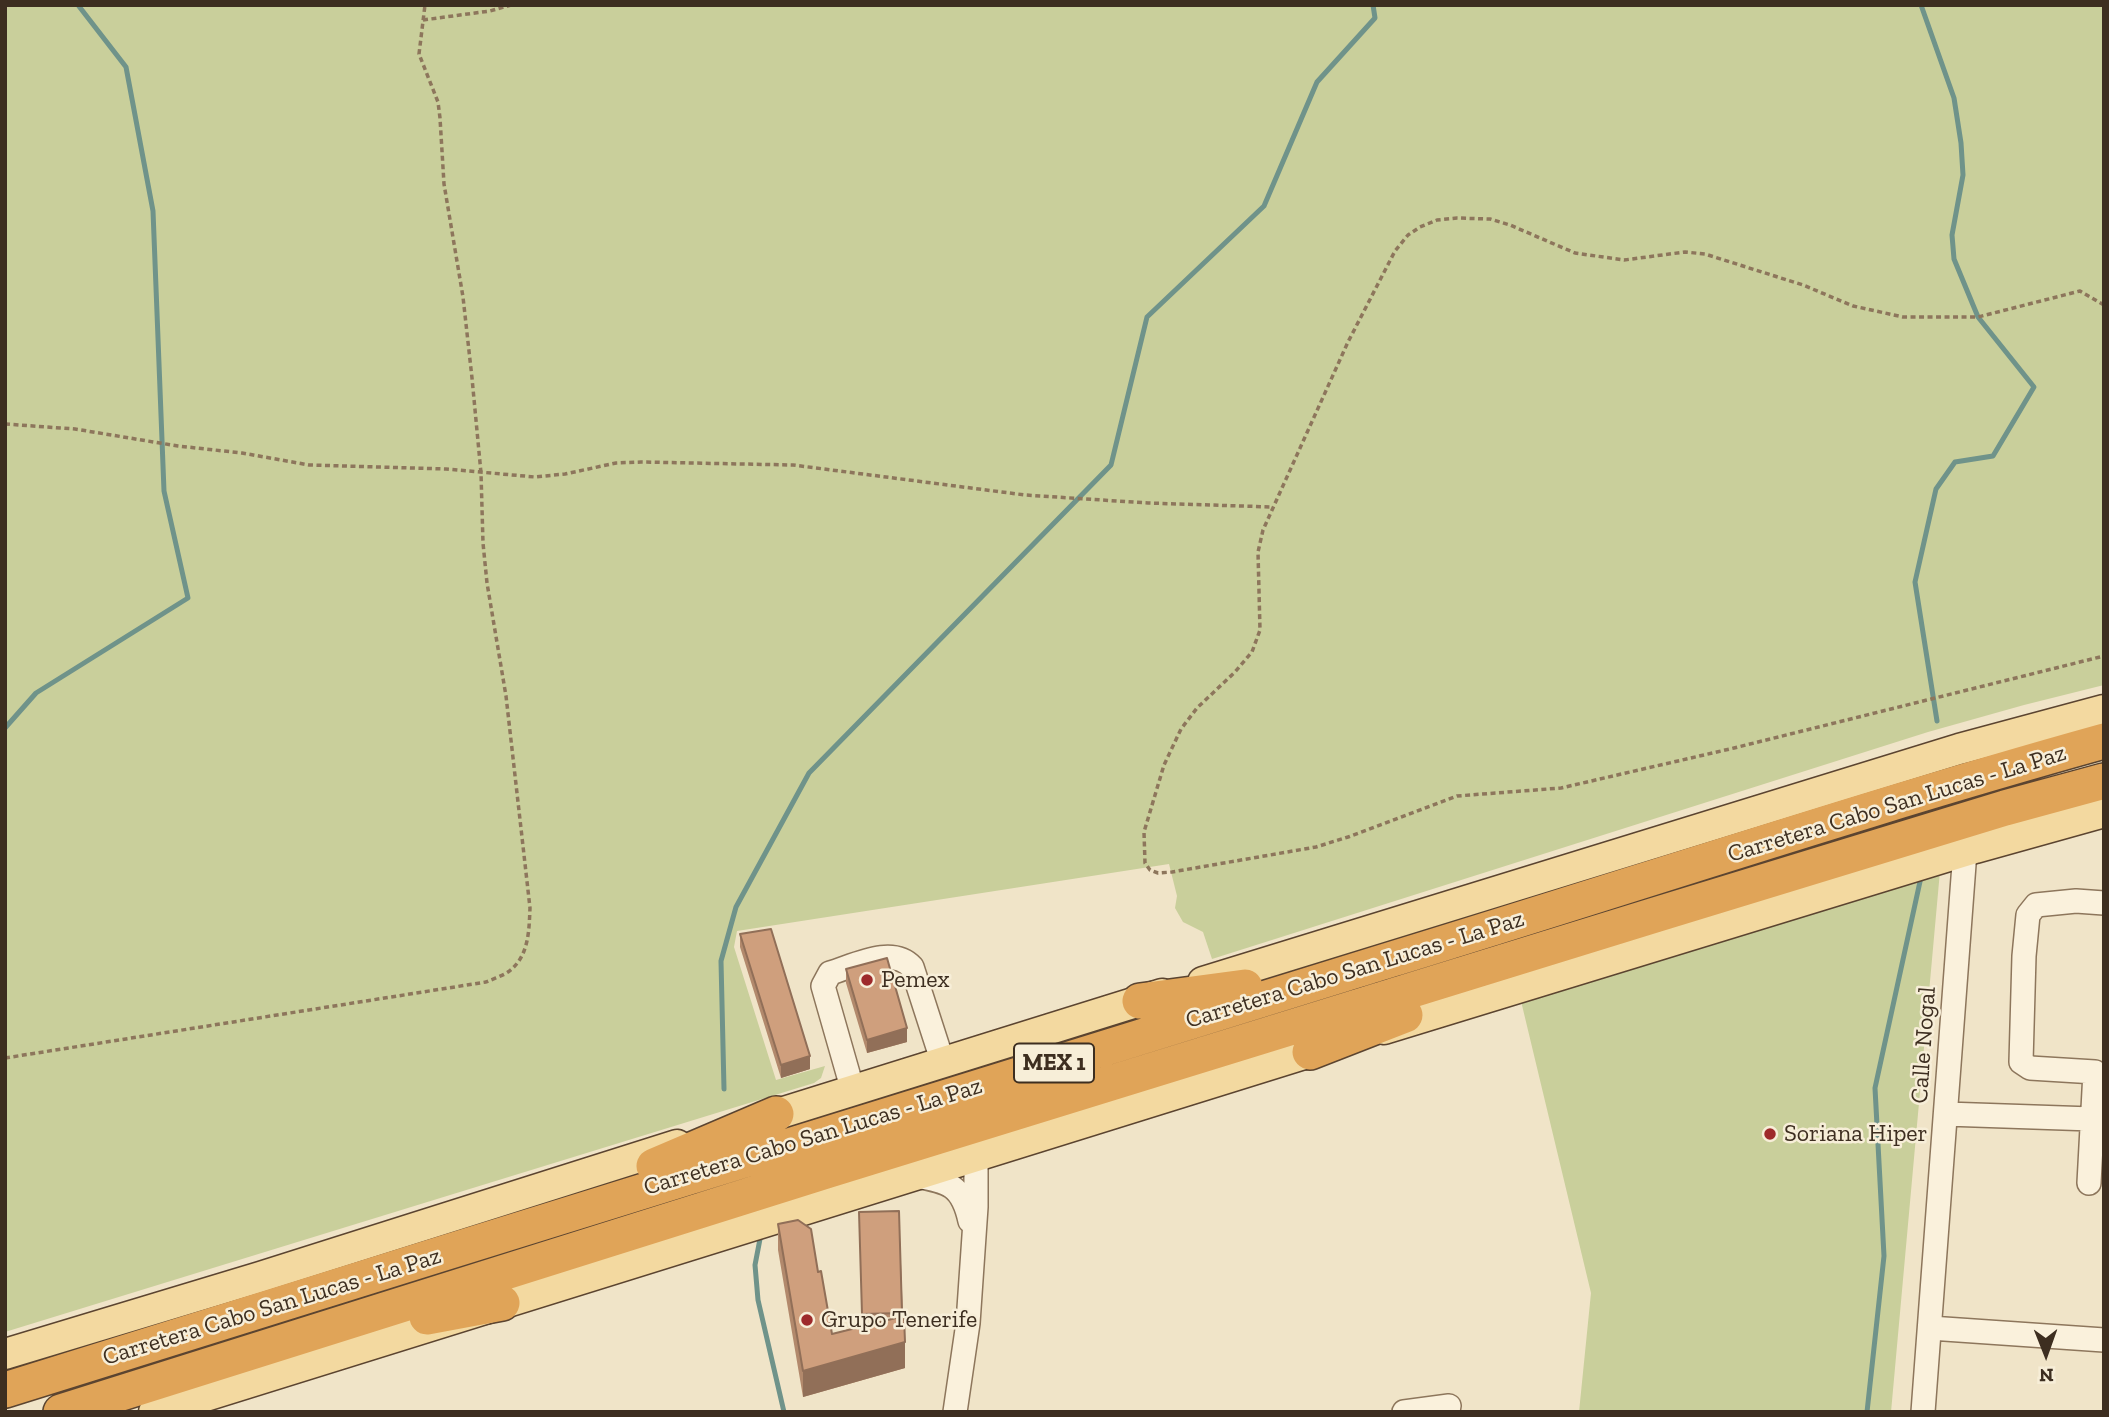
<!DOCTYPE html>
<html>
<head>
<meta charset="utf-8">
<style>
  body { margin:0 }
  #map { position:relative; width:2109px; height:1417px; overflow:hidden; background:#f0e4c8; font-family:"Zilla Slab",serif }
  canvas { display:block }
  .frame { position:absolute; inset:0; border:7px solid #3d2e20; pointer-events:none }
  .north { position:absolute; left:2011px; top:1319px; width:70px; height:70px; -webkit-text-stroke:5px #f7eed8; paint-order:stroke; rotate:179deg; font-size:19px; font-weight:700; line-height:28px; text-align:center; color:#3d2e20 }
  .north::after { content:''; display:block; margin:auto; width:24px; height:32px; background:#3d2e20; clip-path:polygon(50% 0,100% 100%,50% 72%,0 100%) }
</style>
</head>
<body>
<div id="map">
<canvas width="2109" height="1417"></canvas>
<div class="frame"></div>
<div class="north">N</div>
</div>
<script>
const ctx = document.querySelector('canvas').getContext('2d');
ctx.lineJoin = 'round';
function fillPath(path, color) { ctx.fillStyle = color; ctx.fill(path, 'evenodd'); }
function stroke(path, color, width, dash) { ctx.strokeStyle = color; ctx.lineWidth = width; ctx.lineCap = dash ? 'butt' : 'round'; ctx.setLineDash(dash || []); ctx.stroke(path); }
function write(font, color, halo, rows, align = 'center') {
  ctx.font = font + ' "Zilla Slab",serif'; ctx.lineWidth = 5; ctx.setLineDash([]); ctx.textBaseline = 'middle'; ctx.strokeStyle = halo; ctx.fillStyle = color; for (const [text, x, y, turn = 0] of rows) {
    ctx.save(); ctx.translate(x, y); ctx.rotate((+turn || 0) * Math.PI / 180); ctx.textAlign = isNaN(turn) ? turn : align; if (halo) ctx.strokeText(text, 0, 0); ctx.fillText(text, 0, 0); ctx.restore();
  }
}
fillPath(new Path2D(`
  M5 5H2104V685L2024 705 1928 732 1212 959 1203 932 1183 922 1175 908 1177 896 1169 864 737 931 734 947 776 1080 825 1066 821 1078 814 1083 5 1332Z
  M1940 871 1891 1412H1579L1591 1293 1521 1001Z`), '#c9cf9b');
stroke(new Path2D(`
  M1921 5 1954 98 1961 143 1963 175 1952 235 1954 259 1978 317 2034 387 1993 456 1955 462 1936 489 1915 582 1937 721
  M5 728 36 693 188 598 164 491 153 211 126 67 78 5
  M724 1089 721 961 736 907 809 773 1111 465 1147 317 1264 206 1317 82 1375 18 1373 5
  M760 1239 755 1265 758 1300 784 1412
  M1867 1412 1884 1256 1875 1088 1921 877`), '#6f938a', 5);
const minor = new Path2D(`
  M853 1091 823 986 830 973C854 966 892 945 912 967L943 1063
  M1946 1114 2092 1119
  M916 1176C949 1182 962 1185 970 1221
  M2089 1183 2095 1072 2030 1068 2021 1062 2024 956 2028 915 2036 905 2076 901 2104 903
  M1930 1328 2104 1340
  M955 1412 968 1323 976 1207V1165L979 1158 986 1153
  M1404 1412 1449 1406
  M1923 1412 1965 851`);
const major = new Path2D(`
  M1203 982 1959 749 2104 710
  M1384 1029 1975 848 2104 812
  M755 1121 1162 994
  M5 1354 260 1277 677 1145
  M154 1412 1333 1045`);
const highway = new Path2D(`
  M1140 1001 1245 987
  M1310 1052 1405 1015
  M654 1166 776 1114
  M427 1317 502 1303
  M5 1390C465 1246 925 1103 1386 961 1625 888 1863 808 2104 741
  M61 1412 826 1171 1655 915 2005 808 2104 781`);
stroke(minor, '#8d765c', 26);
stroke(major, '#5b4430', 33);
stroke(highway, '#5b4430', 38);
stroke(new Path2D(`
  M423 20 490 11 511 5
  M2104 305 2080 291 1978 317H1903L1853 306 1803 285 1705 254 1685 252 1624 260 1575 253 1510 225 1490 219 1457 218 1437 220 1420 227 1408 235 1395 251 1348 342 1263 530 1258 552 1260 630 1252 652 1235 672 1197 708 1181 729 1164 765 1144 832 1145 863 1150 870 1158 873 1172 872 1316 847 1348 837 1457 796 1561 788 1734 748 2104 656
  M5 424 75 429 178 446 242 453 309 465 446 469 535 477 565 474 616 463 641 462 793 465 1025 495 1148 503 1272 507
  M5 1058 486 982C493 979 502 976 508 972 529 957 529 931 530 908L506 696 487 583 483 543 481 473 472 378 463 297 444 184 440 118 438 102 419 54 425 5`), '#8d765c', 3.5, [5, 3.5]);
stroke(minor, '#faf1dc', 23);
stroke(major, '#f3d9a0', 30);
stroke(highway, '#e0a458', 35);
fillPath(new Path2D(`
  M740 934 810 1069 781 1078 740 947Z
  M846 969 907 1042 867 1053 846 983Z
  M899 1211 905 1368 803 1397 778 1250V1224L818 1272 832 1334 900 1317 862 1318 859 1216Z`), '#b2896c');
fillPath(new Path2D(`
  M907 1028V1042L867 1053V1040Z
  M810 1056V1069L781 1078V1065Z
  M905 1342V1368L803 1397V1371Z`), '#916f58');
const building = new Path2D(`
  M771 929 810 1056 781 1065 740 934Z
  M887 958 907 1028 867 1040 846 969Z
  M899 1211 902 1313 862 1314 859 1212Z
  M798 1220 811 1229 818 1272 821 1271 832 1334 904 1316 905 1342 803 1371 778 1224Z`);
fillPath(building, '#cf9f7d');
stroke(building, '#916f58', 2);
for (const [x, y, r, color] of [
  [867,980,7,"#9e2a2b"],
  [1770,1134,7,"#9e2a2b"],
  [807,1320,7,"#9e2a2b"]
]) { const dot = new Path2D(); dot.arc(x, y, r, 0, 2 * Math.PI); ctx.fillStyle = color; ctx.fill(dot); stroke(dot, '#f7eed8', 2.5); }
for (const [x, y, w] of [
  [1054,1063,80]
]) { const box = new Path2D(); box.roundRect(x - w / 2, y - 19.5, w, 39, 5); ctx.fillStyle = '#f7eed8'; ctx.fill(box); stroke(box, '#3d2e20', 2); }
write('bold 23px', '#3d2e20', null, [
  ["MEX 1",1054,1063]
]);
write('24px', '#3d2e20', '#f7eed8', [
  ["Carretera Cabo San Lucas - La Paz",1897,804,-17],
  ["Carretera Cabo San Lucas - La Paz",1355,970,-17],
  ["Calle Nogal",1924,1045,-86],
  ["Carretera Cabo San Lucas - La Paz",813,1137,-17],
  ["Carretera Cabo San Lucas - La Paz",272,1307,-17]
]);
write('24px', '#3d2e20', '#f7eed8', [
  ["Pemex",881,980],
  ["Soriana Hiper",1784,1134],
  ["Grupo Tenerife",821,1320]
], 'left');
</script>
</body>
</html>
